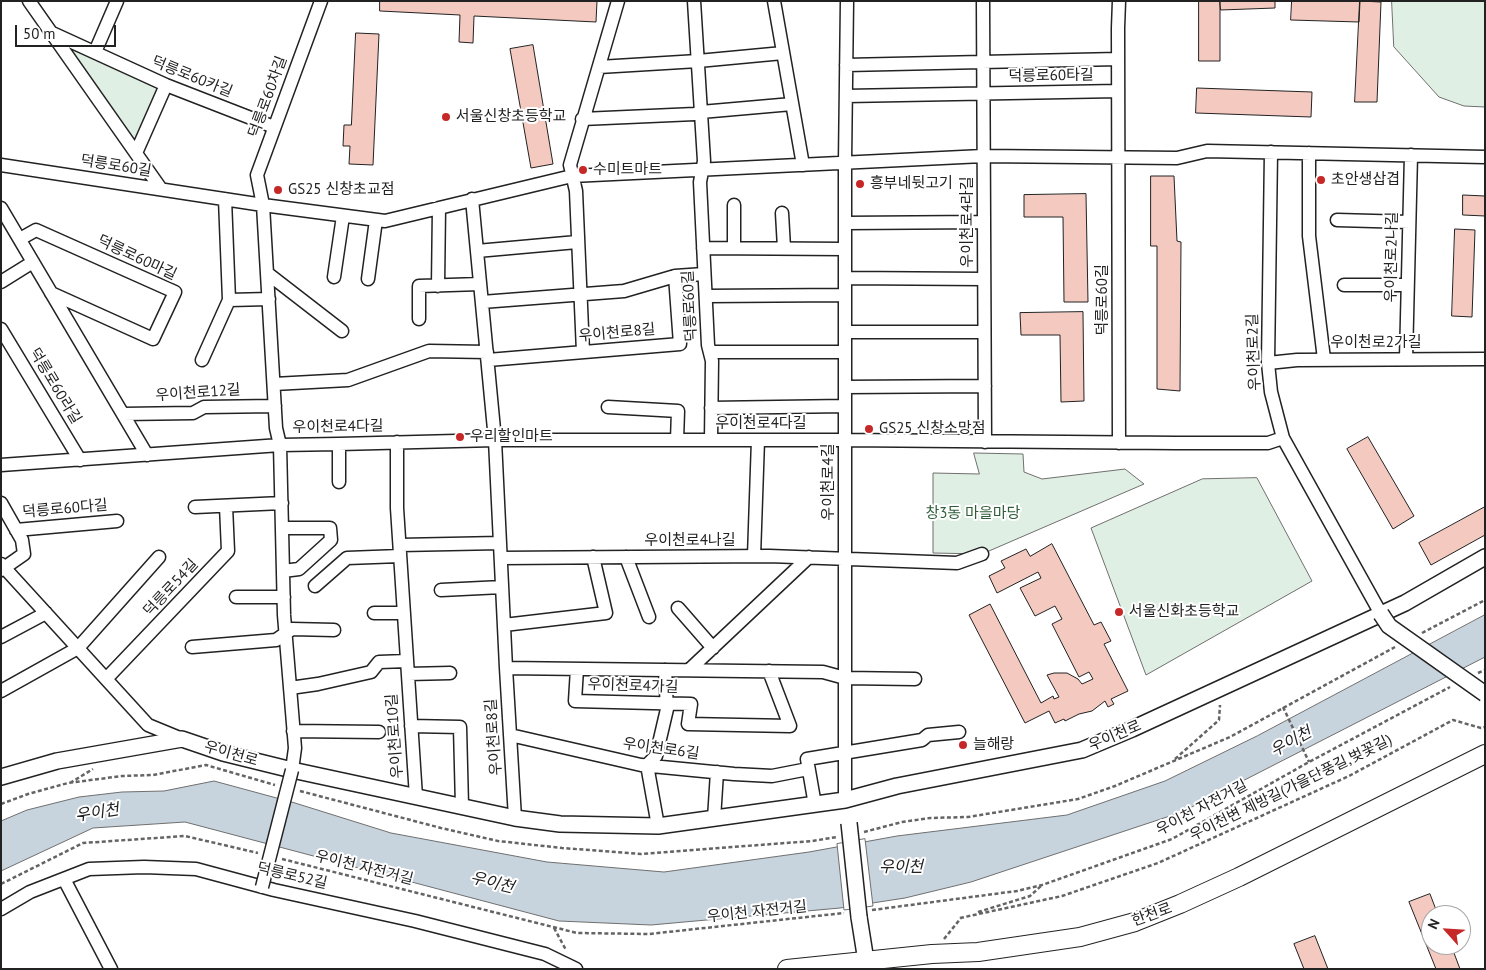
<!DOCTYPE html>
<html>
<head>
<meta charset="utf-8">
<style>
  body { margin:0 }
  #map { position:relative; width:1486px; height:970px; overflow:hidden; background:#fff; font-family:"PT Sans",sans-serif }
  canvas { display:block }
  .frame { position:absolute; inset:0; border:2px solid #222; pointer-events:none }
  .north { position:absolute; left:1421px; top:905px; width:50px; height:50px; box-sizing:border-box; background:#fff; border:1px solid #a7a7a7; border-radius:50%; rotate:296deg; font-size:14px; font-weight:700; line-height:20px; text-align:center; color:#222 }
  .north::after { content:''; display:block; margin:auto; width:18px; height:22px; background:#c62828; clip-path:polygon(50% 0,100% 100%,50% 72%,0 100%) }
  .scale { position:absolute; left:15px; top:25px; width:101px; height:22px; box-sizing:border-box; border:2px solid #222; border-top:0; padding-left:6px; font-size:15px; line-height:18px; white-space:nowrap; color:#222; -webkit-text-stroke:4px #fff; paint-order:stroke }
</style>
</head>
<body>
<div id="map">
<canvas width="1486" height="970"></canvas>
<div class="frame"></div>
<div class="north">N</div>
<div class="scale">50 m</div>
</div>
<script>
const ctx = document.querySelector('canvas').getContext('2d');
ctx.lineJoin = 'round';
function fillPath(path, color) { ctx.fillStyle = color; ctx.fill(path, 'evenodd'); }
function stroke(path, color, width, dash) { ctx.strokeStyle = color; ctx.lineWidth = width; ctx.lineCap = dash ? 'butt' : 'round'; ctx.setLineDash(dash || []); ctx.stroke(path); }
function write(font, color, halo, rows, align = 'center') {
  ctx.font = font + ' "PT Sans","Noto Sans KR",sans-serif'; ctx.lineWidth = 4; ctx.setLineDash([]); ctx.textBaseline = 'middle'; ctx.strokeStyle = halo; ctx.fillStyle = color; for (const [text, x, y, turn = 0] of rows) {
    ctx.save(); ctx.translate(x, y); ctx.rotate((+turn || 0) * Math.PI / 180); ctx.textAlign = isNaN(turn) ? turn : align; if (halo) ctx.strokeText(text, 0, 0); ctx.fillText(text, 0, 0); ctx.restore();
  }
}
const green = new Path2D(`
  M1392 1H1485V107L1464 106 1439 97 1394 47Z
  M56 37 164 86 136 150Z
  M974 453 1023 454 1024 472 1042 479 1125 469 1144 484 982 554 933 553V473L979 474Z
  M1257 478 1312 581 1146 675 1091 528 1202 479Z`);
fillPath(green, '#e0efe3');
stroke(green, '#6f6f6f', 1);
const water = new Path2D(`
  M1485 615V657L1182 812 971 882 905 898 840 908 651 925 559 921 185 822 93 828 1 871V821L27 810 79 797 122 792 164 791 214 781 295 803 391 833 547 862 664 872 809 852 897 836 1067 815 1165 781 1257 736Z`);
fillPath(water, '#c7d3dd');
stroke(water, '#6f6f6f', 1);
const pier = new Path2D(`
  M865 839 873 906 844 910 837 844Z`);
fillPath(pier, '#fff');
stroke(pier, '#6f6f6f', 1);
const building = new Path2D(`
  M380 1H597L596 22 474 16 473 43 459 42 460 15 380 11Z
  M1199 1H1220V61H1199Z
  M1220 1H1275V8L1221 10Z
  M1292 1H1360L1359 22 1291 20Z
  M1360 1 1381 2 1377 102H1355Z
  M356 33 379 34 373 165 349 164 350 146H343L344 125H351Z
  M533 45 553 164 531 168 510 49Z
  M1197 88 1312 92 1311 117 1196 113Z
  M1151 176H1174L1177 241 1181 242 1180 391 1157 389V246H1151Z
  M1086 194 1088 302H1064L1063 217H1024V195Z
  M1463 195 1485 196V216L1463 215Z
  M1455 229 1475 230 1472 317 1452 316Z
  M1083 312 1084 401 1061 402 1060 335H1021L1020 313Z
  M1368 437 1414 516 1393 529 1347 449Z
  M1485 507V535L1431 565 1419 543Z
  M1052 544 1094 625 1101 622 1111 641 1104 644 1128 691 1111 699 1114 704 1108 707 1105 701 1092 711 1079 714 1065 721 1064 719 1055 723 1049 711 1025 723 969 615 990 604 1041 703 1053 696 1054 699 1059 697 1047 675 1054 673H1067L1078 679 1082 684 1093 679 1089 672 1079 677 1052 624 1062 619 1055 606 1035 616 1020 588 1041 578 1038 572 997 593 989 576 1005 568 1001 561 1026 549 1030 556Z
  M1430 894 1438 915H1431V945H1451L1460 969H1436L1409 902Z
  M1315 936 1328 969H1304L1294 944Z`);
fillPath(building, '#f3c9c0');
stroke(building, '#222', 1);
const minor = new Path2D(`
  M29 1 161 189
  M694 1 704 161 700 182 708 345 712 361 711 440
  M774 1 803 165
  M983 1 985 442
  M50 32 166 85 274 127
  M95 52 117 1
  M846 65 1118 59
  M599 67 698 61 783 53
  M846 96 1118 91
  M582 119 695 114 701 112 792 104
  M1271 152 1268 363 1271 392 1283 438 1381 614
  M136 153 166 85
  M1309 153V236L1324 359
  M1 165 263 205 385 221 572 176 983 156 1177 158 1207 151 1485 157
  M472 199 495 440 506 668 515 818
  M734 205V248
  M1 208 147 455
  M782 213 784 248
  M1337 220 1409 222
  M845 223 984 222
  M20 239 36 230 175 292 153 339 51 293
  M703 248 845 249
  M477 251 577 242
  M267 273 342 331
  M334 277 343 216
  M845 278 984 279
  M368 279 376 220
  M1 282 33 262
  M1344 285H1407
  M438 286 439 208
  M706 296 845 295
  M229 300 269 299
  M482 302 624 291 675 276 704 274
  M419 319V286L480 284
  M1 329 80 460
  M845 332H984
  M583 352 576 191 570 165 618 1
  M710 352H845
  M1406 359 1411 155
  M202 360 229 300 225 199
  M488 360 680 344 675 276
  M1268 363 1297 360 1485 359
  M274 384 348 380 429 351 487 352
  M845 387 985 386
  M608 407 678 411 677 440
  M711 408 845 406
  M123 414 193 413 204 407 275 406
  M397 442V508L416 797
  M1119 443 1118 28 1119 1
  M339 444V482
  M1 465 280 445 339 444 495 440H845L1176 443H1268L1283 438
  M1 503 22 540 24 554 1 570
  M195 507 282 503
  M283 528H330L331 540 299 569 283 571
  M16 530 117 521
  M400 545 500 543
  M754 556 758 440
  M626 557 649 617
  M501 558 769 556 957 563 982 554
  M1 564 148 725 182 739
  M315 586 347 558 400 556
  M441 590 502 587
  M236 597H284
  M678 608 713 648
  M374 613H404
  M504 625 606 613 593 557
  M1 637 46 613
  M192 647 276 640 292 629 334 630
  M506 668 823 672 845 678 915 679
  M577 669 575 701 691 704 688 724 790 726 769 671
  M689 670 809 557
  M408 674 450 673
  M106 679 228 551 226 506
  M290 688 318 684 371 672 379 662 407 661
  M1 691 78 648 159 557
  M411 726 460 727 462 806
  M293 731 379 732
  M510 735 641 765 734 774 772 776 808 769
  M292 770 295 748 284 615 280 445 276 428 263 205 257 175 321 1
  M845 800V162L847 1
  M815 805 807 759 922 740 928 735 959 732
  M714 819 717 772
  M658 826 647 765 656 756 667 709 665 670
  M64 879 111 969
  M1 909 30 892 89 869 144 867 196 869 274 890 415 921 545 954 576 969`);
const tertiary = new Path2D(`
  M1 777 57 761 182 739 223 753 292 770 515 818 560 824 658 826 845 800 897 786 1082 750 1132 729 1405 603 1485 557
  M859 917 866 961 871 969`);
const secondary = new Path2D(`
  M787 969 932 954 978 952 1080 937 1135 922 1180 904 1239 877 1485 754`);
stroke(minor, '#222', 15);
stroke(tertiary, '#222', 18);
stroke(secondary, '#222', 20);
stroke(new Path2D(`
  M1422 633 1485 600
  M1478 673 1485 670
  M1283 707 1309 762
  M1175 759 1219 720 1220 705
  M70 783 93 769
  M300 791 441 828 498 841 562 848 641 854 812 841 837 837
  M1 804 28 794 68 783 122 776 153 775 206 765 275 785
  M864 832 902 822 930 818 968 817 1078 799 1115 786 1230 737 1395 647
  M282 859 577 933 649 934 844 913
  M1 884 83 843 185 836 258 853
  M872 910 1017 891 1042 885 1172 839 1309 762 1450 687
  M978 912 1030 896 1041 886
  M960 918 1062 896 1158 863 1349 776 1453 720 1481 728 1485 727
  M554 928 566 950
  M944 939 961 918`), '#646464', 2.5, [4, 2.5]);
stroke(minor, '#fff', 12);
stroke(tertiary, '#fff', 15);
stroke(secondary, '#fff', 18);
const minorBridge = new Path2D(`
  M262 887 292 770`);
const tertiaryBridge = new Path2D(`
  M1381 614 1389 626 1485 694
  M849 823 859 917`);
stroke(minorBridge, '#222', 15, []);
stroke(tertiaryBridge, '#222', 18, []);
stroke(minorBridge, '#fff', 12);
stroke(tertiaryBridge, '#fff', 15);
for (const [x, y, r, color] of [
  [446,117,5,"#c62828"],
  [583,170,5,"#c62828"],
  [1321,180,5,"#c62828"],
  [860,184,5,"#c62828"],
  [278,190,5,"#c62828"],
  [869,429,5,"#c62828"],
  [460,437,5,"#c62828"],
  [1119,612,5,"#c62828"],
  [963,745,5,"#c62828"]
]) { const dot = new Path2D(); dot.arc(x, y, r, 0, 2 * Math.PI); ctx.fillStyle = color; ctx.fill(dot); stroke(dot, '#fff', 2); }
write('15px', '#222', '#fff', [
  ["덕릉로60타길",1051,76,-1],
  ["덕릉로60카길",192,77,22],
  ["덕릉로60차길",268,97,-70],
  ["덕릉로60길",116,166,9],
  ["우이천로4라길",968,222,-90],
  ["우이천로2나길",1392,257,-89],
  ["덕릉로60마길",137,258,25],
  ["덕릉로60길",1103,300,-90],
  ["덕릉로60길",690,306,-93],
  ["우이천로8길",617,333,-5],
  ["우이천로2가길",1376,343],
  ["우이천로2길",1254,352,-92],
  ["덕릉로60라길",55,386,59],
  ["우이천로12길",198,393,-4],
  ["우이천로4다길",761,424],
  ["우이천로4다길",338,427,-1],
  ["우이천로4길",829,482,-90],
  ["덕릉로60다길",65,509,-5],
  ["우이천로4나길",690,541],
  ["덕릉로54길",171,588,-47],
  ["우이천로4가길",633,686,2],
  ["우이천로10길",395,736,-94],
  ["우이천로",1115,736,-23],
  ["우이천로8길",494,737,-94],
  ["우이천로6길",661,749,8],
  ["우이천로",231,754,16],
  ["우이천변 제방길(가을단풍길,벚꽃길)",1291,788,-26],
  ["우이천 자전거길",1202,808,-28],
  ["우이천 자전거길",364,868,14],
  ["덕릉로52길",292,876,13],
  ["우이천 자전거길",757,912,-6],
  ["한천로",1152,915,-20]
]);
write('15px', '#222', '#fff', [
  ["서울신창초등학교",456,117],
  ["수미트마트",593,170],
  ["초안생삽겹",1331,180],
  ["흥부네뒷고기",870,184],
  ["GS25 신창초교점",288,190],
  ["GS25 신창소망점",879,429],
  ["우리할인마트",470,437],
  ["서울신화초등학교",1129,612],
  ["늘해랑",973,745]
], 'left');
write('15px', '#2f5e38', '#fff', [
  ["창3동 마을마당",973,514]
]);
write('italic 16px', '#222', '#fff', [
  ["우이천",1291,742,-29],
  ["우이천",97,813,-9],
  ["우이천",901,867],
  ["우이천",492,883,14]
]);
</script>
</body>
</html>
